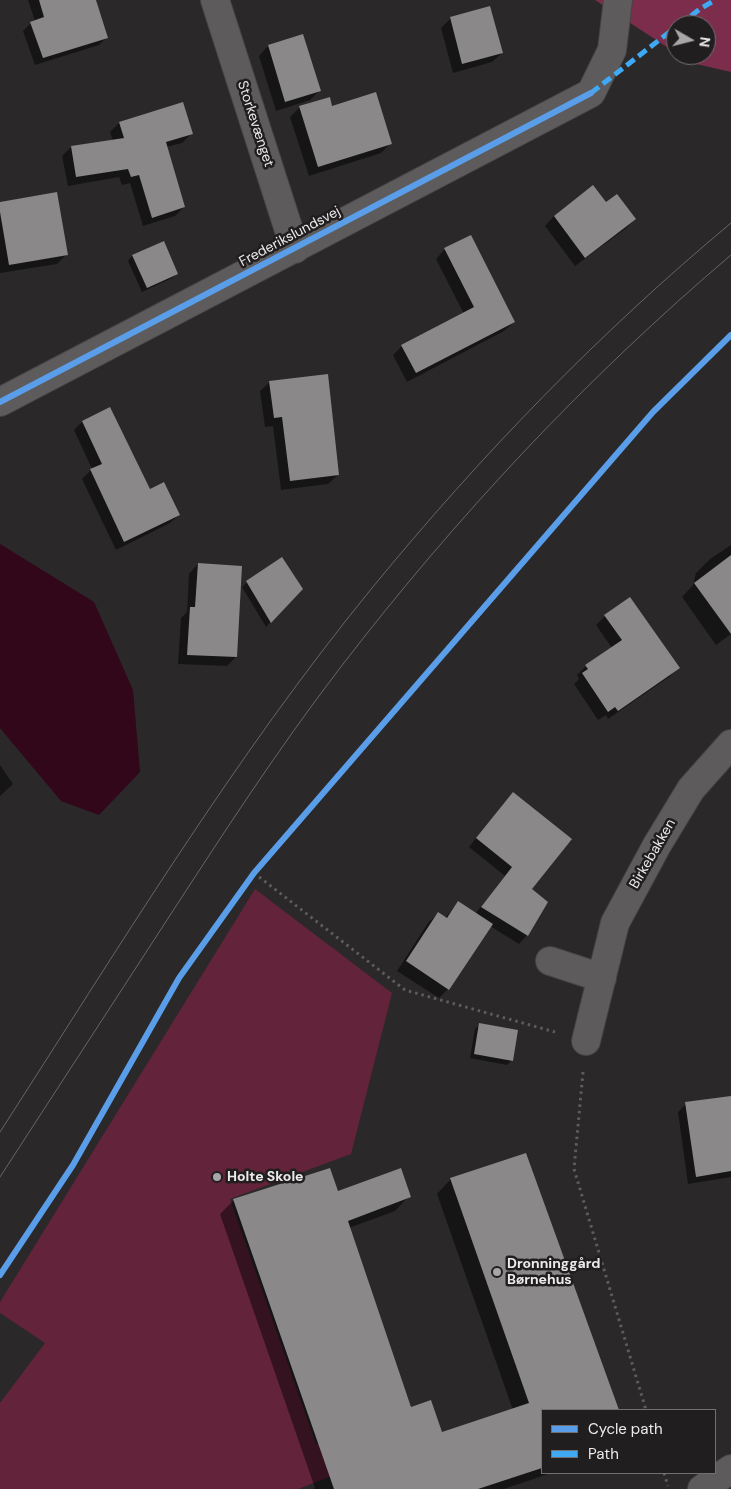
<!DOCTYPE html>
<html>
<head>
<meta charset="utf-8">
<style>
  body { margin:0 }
  #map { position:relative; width:731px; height:1489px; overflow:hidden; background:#2a2829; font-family:"DM Sans",sans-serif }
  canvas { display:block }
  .legend { position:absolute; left:541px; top:1409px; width:175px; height:65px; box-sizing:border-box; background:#211e1f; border:1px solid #727071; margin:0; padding:6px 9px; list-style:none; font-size:15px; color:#eceaeb }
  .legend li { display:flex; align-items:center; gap:10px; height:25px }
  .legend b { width:25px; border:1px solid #727071 }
  .north { position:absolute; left:666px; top:15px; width:50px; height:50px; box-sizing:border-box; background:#211e1f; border:1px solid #727071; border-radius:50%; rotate:98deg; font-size:14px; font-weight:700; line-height:20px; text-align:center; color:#eceaeb }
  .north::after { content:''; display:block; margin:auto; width:18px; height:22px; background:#a8a6a7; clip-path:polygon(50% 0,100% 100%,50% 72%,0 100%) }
</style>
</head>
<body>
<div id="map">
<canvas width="731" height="1489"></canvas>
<ul class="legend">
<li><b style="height:6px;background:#5a9eea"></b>Cycle path</li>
<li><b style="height:6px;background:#3fa9f5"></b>Path</li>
</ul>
<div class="north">N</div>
</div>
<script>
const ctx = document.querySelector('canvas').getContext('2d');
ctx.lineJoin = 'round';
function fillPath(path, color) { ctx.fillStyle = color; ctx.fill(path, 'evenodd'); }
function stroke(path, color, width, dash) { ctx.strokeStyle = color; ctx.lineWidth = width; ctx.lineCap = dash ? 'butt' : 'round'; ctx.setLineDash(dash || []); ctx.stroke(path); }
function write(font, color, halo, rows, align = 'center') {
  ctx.font = font + ' "DM Sans",sans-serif'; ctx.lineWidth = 5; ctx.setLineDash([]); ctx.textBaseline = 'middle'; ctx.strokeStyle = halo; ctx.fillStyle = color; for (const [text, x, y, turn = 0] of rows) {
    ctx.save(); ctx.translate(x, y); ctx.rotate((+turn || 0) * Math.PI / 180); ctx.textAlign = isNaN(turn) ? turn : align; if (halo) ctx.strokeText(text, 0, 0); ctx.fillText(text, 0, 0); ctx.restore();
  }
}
fillPath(new Path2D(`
  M255 889 392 993 351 1154 230 1199 316 1444 324 1442 332 1476 298 1489H0V1403L45 1343 0 1313V1302Z`), '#63233b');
fillPath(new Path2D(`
  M595 0H731V72L692 63 679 55H706V25H676V53Z`), '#7b2d4b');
fillPath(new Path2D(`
  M0 544 94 602 133 690 140 772 99 815 61 801 0 728Z`), '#310719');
fillPath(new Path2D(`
  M28 0H97L95 1 107 37 99 45 35 65 23 31 31 23 35 21Z
  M451 18 502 53 492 62 453 73 441 28Z
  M302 36 319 91 310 100 276 111 259 56 268 46Z
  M182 104 191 134 182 143 166 147 184 207 175 216 143 226 130 183 122 185 119 177 68 186 62 156 71 147 113 141 110 132 119 123Z
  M300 107 391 143 381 153 309 176 290 117Z
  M0 203 67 254 57 264 0 273Z
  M605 203 635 219 625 229 575 266 545 226 554 216Z
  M163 243 177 274 172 278 142 292 128 261 132 256Z
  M445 249 514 322 504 331 407 382 393 355 402 346 464 314 436 259Z
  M270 382 338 475 328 484 281 490 273 426 265 427 260 391Z
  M110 409 149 491 179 515 170 523 116 550 82 479 92 469 74 430 82 422Z
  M731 545V634L716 645 682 597 693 585 696 573 710 559Z
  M198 564 236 657 227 666 178 664 181 618 187 612 189 574Z
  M247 582 302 589 266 627 242 587Z
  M605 616 679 667 669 677 608 719 606 715 598 720 574 684 579 679 577 675 586 666 612 648 596 625Z
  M0 765 13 784 0 796Z
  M505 802 530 889 547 902 527 935 519 944 490 926 448 989 439 998 397 971 428 923 438 913 445 918 459 902 475 914 505 876 469 847Z
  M480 1025 512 1060 507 1065 470 1058 475 1029Z
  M731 1097V1177L688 1184 678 1112 686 1104Z
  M526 1155 617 1410H542V1473H551L504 1489H313L315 1488 220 1214 234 1200 337 1192 409 1196 395 1211 349 1228 410 1409 441 1434 513 1410 437 1194 451 1179Z`), '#0007');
fillPath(new Path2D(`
  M39 0H96L108 38 43 58 30 22 44 17Z
  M490 6 503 53 462 64 450 17Z
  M303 34 321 91 285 102 268 45Z
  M376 92 392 144 318 167 299 106 330 97 332 106Z
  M183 102 193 134 166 142 185 207 152 218 139 175 131 177 128 169 76 177 71 146 124 138 119 122Z
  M593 185 606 202 617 194 636 219 585 258 554 216Z
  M57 192 68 255 9 265 0 212V202Z
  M471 235 515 322 416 373 401 345 474 307 444 248Z
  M164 241 178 274 147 288 132 255Z
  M328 374 339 475 290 481 282 417 274 418 269 381Z
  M110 407 150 489 164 482 180 515 124 542 90 469 102 464 82 421Z
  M731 555V634L694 583Z
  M282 557 303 589 271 623 246 581Z
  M198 563 242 566 237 657 187 655 190 607H195Z
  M630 597 680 668 618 711 615 707 608 712 582 673 588 669 585 665 622 640 604 615Z
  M513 792 572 839 532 889 548 902 528 936 481 907 512 867 476 838Z
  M458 901 493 924 449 990 406 961 438 912 447 918Z
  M479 1023 518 1030 513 1061 474 1054Z
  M731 1096V1171L696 1177 685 1102Z
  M526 1153 619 1410H542V1468L478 1489H334L233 1199 330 1168 338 1191 401 1168 411 1197 348 1221 411 1407 431 1400 442 1432 529 1403 450 1178Z`), '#8a8889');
const minor = new Path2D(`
  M215 0 295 249
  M0 402 591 93 612 50 618 0
  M550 961 602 978
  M586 1041 615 923 657 845 691 789 731 744
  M702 1489 731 1469`);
stroke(minor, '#464445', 30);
stroke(new Path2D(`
  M254 873 405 990 555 1032
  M583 1072 574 1169 646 1410
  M664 1473 668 1486`), '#5e5c5d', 3, [2.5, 4]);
stroke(minor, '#5d5b5c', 28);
stroke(new Path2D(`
  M0 1132C118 949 234 757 372 588 481 455 599 333 731 223
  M0 1177C55 1092 110 1008 165 923 221 837 277 750 340 668 456 517 586 378 731 255`), '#686767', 1);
stroke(new Path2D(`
  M679 25 700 9 715 0
  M591 93 676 27`), '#3fa9f5', 5, [10, 5]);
stroke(new Path2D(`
  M0 402 591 93
  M0 1275 73 1165 179 978 254 873 653 412 731 335`), '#5a9eea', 6);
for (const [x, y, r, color] of [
  [217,1177,5,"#a8a6a7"],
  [497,1272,5,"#a8a6a7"]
]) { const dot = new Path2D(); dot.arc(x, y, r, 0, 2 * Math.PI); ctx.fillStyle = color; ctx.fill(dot); stroke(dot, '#211e1f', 2); }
write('14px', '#eceaeb', '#211e1f', [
  ["Storkevænget",255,124,72],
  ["Frederikslundsvej",290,237,-28],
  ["Birkebakken",653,854,-60]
]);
write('bold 14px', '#eceaeb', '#211e1f', [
  ["Holte Skole",227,1177],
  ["Dronninggård",507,1264],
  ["Børnehus",507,1280]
], 'left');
</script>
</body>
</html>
